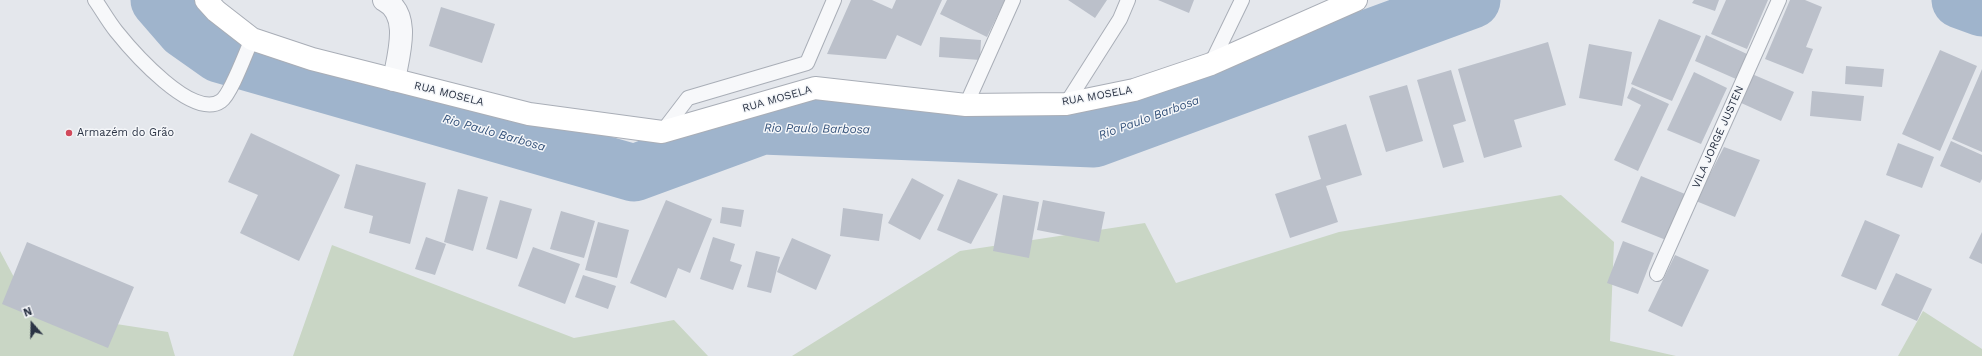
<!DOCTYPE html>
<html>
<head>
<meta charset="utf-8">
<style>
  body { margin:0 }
  #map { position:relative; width:1982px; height:356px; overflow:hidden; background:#e4e7ec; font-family:"Work Sans",sans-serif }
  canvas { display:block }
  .north { position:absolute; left:12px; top:304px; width:40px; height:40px; -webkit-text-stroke:3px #f4f6f9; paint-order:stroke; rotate:340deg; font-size:11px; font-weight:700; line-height:16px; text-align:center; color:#2b3445 }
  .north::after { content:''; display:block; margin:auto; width:14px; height:18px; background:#2b3445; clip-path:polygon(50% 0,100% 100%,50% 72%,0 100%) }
</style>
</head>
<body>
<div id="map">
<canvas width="1982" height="356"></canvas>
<div class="north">N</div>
</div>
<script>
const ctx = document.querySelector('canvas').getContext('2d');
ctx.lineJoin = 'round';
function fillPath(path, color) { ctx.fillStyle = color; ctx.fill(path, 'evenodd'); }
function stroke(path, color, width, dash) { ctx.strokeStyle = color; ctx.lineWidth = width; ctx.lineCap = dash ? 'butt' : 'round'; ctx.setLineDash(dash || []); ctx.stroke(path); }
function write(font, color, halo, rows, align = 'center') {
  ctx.font = font + ' "Work Sans",sans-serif'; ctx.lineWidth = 3; ctx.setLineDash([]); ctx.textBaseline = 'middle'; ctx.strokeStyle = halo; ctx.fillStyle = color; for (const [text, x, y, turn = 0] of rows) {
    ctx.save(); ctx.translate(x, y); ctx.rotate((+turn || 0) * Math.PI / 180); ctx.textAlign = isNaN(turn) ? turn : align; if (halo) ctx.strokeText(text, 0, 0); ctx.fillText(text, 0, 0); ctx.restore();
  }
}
fillPath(new Path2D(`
  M1561 195 1614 242 1610 341 1676 356H792L960 251 1145 223 1176 283 1339 232Z
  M332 245 574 338 674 320 708 356H293Z
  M0 251 32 311 168 332 175 356H0Z
  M1923 311 1982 349V356H1898Z`), '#c9d6c5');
stroke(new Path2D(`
  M159 0 185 30 219 54 634 173 762 126 1094 139 1472 0
  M1960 0 1982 8`), '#9fb4cc', 57);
fillPath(new Path2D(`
  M851 0H872L892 9 896 0H942L921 46 897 35 886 59 827 54Z
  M947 0H1005L987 37 940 14Z
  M1068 0H1107L1095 18Z
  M1158 0H1194L1189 13Z
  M1694 0H1719L1715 11 1692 3Z
  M1726 0H1768L1747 49 1711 34Z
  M1790 0H1805L1822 7 1806 47 1813 49 1803 74 1765 59Z
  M441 7 495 24 482 63 429 46Z
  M1659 19 1701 36 1672 101 1631 84Z
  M1706 35 1747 54 1736 79 1695 61Z
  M940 37 981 40 980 60 939 57Z
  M1548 42 1566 105 1514 120 1522 147 1484 158 1458 69Z
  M1589 44 1632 52 1622 106 1579 98Z
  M1940 50 1977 66 1940 151 1902 134Z
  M1846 66 1884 69 1882 87 1845 84Z
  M1982 69V152L1952 139Z
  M1451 70 1466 121 1453 125 1464 162 1443 168 1417 80Z
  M1694 72 1727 88 1701 144 1667 130Z
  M1752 74 1794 92 1781 121 1739 102Z
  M1407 85 1423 141 1386 152 1369 96Z
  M1632 87 1669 104 1638 171 1614 160 1641 105 1627 98Z
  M1812 91 1864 96 1861 121 1810 116Z
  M1346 124 1362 175 1326 186 1338 222 1290 238 1275 194 1321 179 1308 136Z
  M251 133 340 175 299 261 240 233 258 195 228 182Z
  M1951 141 1982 155V179L1980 183 1940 166Z
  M1898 143 1934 157 1922 188 1886 175Z
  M1724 147 1760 160 1735 217 1696 201Z
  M356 164 426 183 410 244 369 233 373 216 344 208Z
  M1641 176 1685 194 1666 240 1621 222Z
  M912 178 944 195 920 240 888 223Z
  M958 179 998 194 971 244 937 230Z
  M458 189 488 197 473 251 444 242Z
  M1003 195 1039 202 1029 258 993 251Z
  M500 200 532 209 517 259 486 249Z
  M666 200 712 219 690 273 678 268 666 298 630 283Z
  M1043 200 1105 212 1099 242 1037 230Z
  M722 207 744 210 741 227 720 223Z
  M843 208 883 214 879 241 840 236Z
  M561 211 595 221 584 258 550 249Z
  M1865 220 1900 235 1876 290 1841 276Z
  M598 222 629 230 617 278 585 270Z
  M1982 232V264L1969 258Z
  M426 237 446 244 435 275 415 269Z
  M713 237 735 244 730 261 742 265 733 290 700 279Z
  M792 238 831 255 816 290 777 272Z
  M1623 241 1654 253 1638 294 1607 283Z
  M27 242 134 287 108 348 2 304Z
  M533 247 580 264 565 304 518 286Z
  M756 251 780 257 771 293 747 287Z
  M1675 255 1709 270 1682 327 1648 311Z
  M1896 273 1932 289 1917 321 1881 305Z
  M583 275 616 286 608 309 575 297Z`), '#bbc0ca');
const lane = new Path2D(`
  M95 0C102 10 108 21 116 31 132 51 193 121 221 101 231 94 246 52 252 39
  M1211 64 1242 0
  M1066 104 1120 19 1128 0
  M966 105 1013 0
  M662 132 688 98 807 63 834 0
  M1657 274 1779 0`);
const street = new Path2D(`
  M384 0C412 14 398 56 394 80`);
const secondary = new Path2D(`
  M206 0 216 11 252 39 312 59 529 114 662 132 815 88 966 105 1066 104 1134 90 1211 64 1356 0`);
stroke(lane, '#a9aeb7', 16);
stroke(street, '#a9aeb7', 24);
stroke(secondary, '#a9aeb7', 24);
stroke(lane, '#f7f8fa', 14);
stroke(street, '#f7f8fa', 22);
stroke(secondary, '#fff', 22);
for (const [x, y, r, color] of [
  [69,133,4,"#d1495b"]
]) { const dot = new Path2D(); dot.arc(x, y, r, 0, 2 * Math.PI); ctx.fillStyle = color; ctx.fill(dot); stroke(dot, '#f4f6f9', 1.5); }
write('11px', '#2b3445', '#f4f6f9', [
  ["RUA MOSELA",449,94,14],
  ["RUA MOSELA",1097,96,-10],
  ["RUA MOSELA",777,99,-16],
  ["VILA JORGE JUSTEN",1718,137,-66]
]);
write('11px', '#2b3445', '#f4f6f9', [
  ["Armazém do Grão",77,133]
], 'left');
write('italic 12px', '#34527a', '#f4f6f9', [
  ["Rio Paulo Barbosa",1149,118,-20],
  ["Rio Paulo Barbosa",817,129,1],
  ["Rio Paulo Barbosa",494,133,16]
]);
</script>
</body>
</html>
